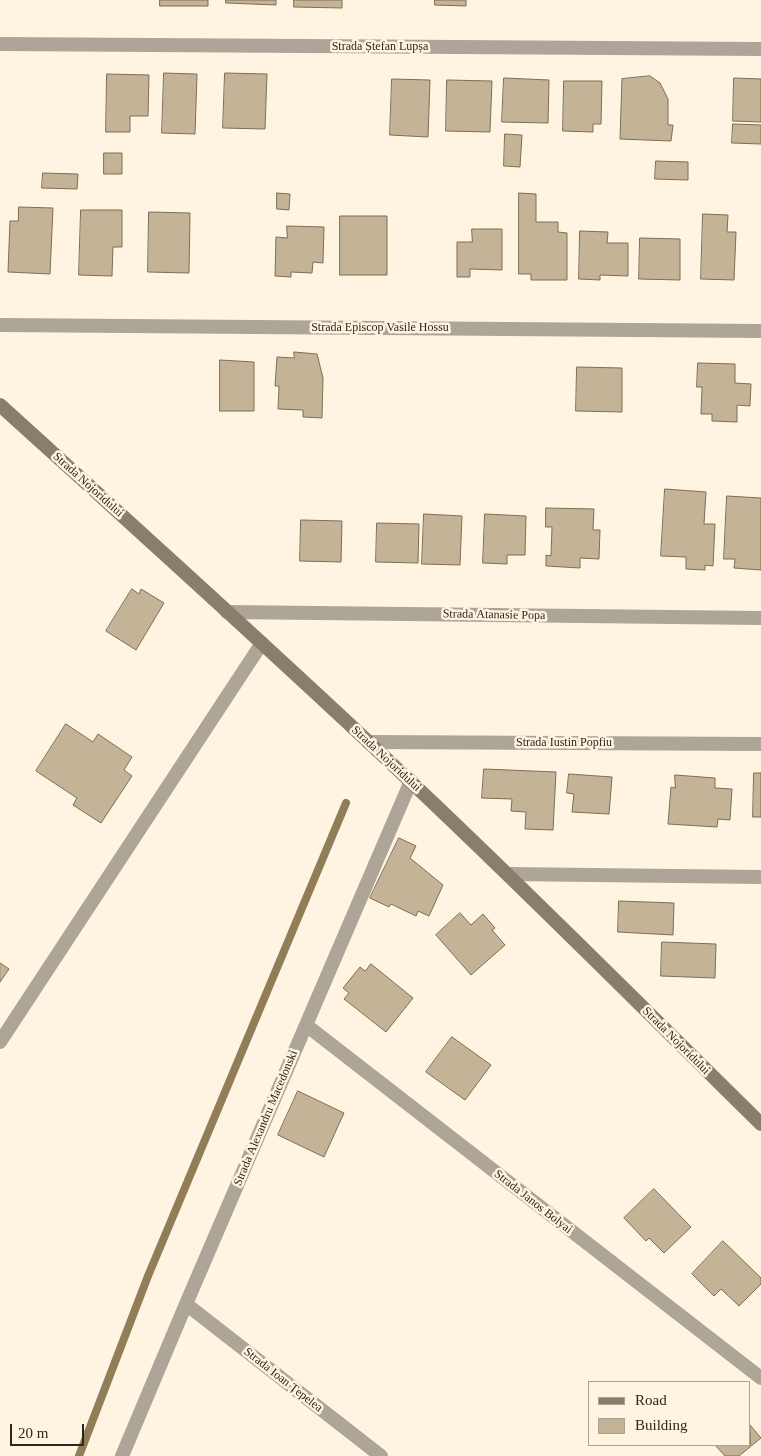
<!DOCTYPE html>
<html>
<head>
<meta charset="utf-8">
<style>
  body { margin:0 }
  #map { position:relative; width:761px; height:1456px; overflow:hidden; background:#fef4e1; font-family:"Times New Roman",serif }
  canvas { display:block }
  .legend { position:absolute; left:588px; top:1381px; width:162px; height:65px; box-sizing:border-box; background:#fef4e1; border:1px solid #aaa292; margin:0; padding:6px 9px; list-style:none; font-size:15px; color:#2d271b }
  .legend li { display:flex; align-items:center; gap:10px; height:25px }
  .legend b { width:25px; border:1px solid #aaa292 }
  .scale { position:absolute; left:10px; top:1424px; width:74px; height:22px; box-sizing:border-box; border:2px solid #2d271b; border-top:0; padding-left:6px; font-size:15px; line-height:18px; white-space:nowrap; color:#2d271b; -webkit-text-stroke:4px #fef4e1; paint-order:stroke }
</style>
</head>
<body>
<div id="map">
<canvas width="761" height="1456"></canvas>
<ul class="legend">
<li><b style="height:6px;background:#897e6b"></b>Road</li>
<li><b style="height:14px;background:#c4b396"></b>Building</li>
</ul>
<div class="scale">20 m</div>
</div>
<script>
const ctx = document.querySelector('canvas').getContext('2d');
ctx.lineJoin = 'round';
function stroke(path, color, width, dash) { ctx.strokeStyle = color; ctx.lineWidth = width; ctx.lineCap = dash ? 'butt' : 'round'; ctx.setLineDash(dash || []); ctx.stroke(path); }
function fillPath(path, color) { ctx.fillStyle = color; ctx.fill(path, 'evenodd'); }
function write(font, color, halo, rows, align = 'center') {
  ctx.font = font + ' "Times New Roman",serif'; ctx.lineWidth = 5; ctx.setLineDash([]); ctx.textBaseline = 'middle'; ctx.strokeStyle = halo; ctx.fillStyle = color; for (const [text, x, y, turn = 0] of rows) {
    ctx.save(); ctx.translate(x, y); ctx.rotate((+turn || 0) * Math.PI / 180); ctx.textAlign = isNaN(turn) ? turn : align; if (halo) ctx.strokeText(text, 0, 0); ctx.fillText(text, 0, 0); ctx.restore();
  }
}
stroke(new Path2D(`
  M79 1456 148 1276 346 803`), '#917d58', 8);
const building = new Path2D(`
  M160 0H208V6H160Z
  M226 0H276V5L226 3Z
  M294 0H342V8L294 7Z
  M435 0H466V6L435 5Z
  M164 73 197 74 195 134 162 133Z
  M225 73 267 74 265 129 223 128Z
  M107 74 149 75 148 116H130V132H106Z
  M650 76 660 83 668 99V125H673L671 141 620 139 622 79Z
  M504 78 549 80 548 123 502 122Z
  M734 78 761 79V122L733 121Z
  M392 79 430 80 428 137 390 135Z
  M447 80 492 81 490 132 446 131Z
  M564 81H602L601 124H593V132L563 131Z
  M733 124 761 125V144L732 143Z
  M505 134 522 135 520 167 504 166Z
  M104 153H122V174H104Z
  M656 161 688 162V180L655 179Z
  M43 173 78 174 77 189 42 188Z
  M277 193 290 194 289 210 277 209Z
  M519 193 536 194V222H558V232L567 233V280H531V274H519Z
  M19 207 53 208 50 274 8 272 10 221H18Z
  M81 210H122V247H113L112 276 79 275Z
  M149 212 190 213 189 273 148 272Z
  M703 214 728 215 727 232H736L734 280 701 279Z
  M340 216H387V275H340Z
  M287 226 324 227 323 263 313 262 312 273 291 272V277L275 276 276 237 287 238Z
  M472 229H502V270L470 269V277H457V242H472Z
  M580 231 608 232 607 243H628V276L600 275V280L579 279Z
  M640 238 680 239V280L639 279Z
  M294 352 317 354 323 378 322 418 303 417V410L278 409 279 386H275L277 357 294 358Z
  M220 360 254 362V411H220Z
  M698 363 735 364V383L751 384 750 406 737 405V422L712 421V414H701L702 387H697Z
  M577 367 622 368V412L576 411Z
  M665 489 706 492 704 524H715L713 566 705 565V570L686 569V557L661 556Z
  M727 496 761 498V570L734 568 735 559H724Z
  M546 508 594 509 593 530H600L599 559 580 558V568L546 566V555L551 556 552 527H546Z
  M424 514 462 516 460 565 422 564Z
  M485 514 526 516 525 555H507V564L483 563Z
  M301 520 342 521 341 562 300 561Z
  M377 523 419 524 418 563 376 562Z
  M132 589 139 594 141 589 164 603 136 650 106 631Z
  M66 724 93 742 98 734 132 757 124 770 132 776 101 823 73 805 77 798 36 771Z
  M484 769 556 772 553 830 525 829 526 812 511 811 512 799 482 798Z
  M754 773H761V817H753Z
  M569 774 612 777 609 814 572 812 574 794 567 793Z
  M675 775 715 778V788L732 789 730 820 718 819 717 827 668 824 671 787 675 788Z
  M399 838 416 846 410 858 443 885 429 916 418 911 416 916 391 904 389 907 370 898Z
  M619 901 674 903 673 935 618 932Z
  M460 913 471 925 483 914 495 928 492 930 505 945 471 975 436 935Z
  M662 942 716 944 715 978 661 976Z
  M0 963 9 969 0 982Z
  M371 964 413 998 386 1032 344 999 349 993 343 988 360 967 365 971Z
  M452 1037 491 1065 465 1100 426 1072Z
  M298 1091 344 1113 324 1157 278 1135Z
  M654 1189 691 1227 664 1253 649 1238 646 1241 624 1218Z
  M723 1241 761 1278V1284L739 1306 721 1289 714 1296 692 1274Z
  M750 1425 761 1438 739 1456H725L715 1445H750Z`);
fillPath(building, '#c4b396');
stroke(building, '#7d6e53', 1);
stroke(new Path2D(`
  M0 44 761 49
  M0 325 761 331
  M227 612 761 618
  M368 742 761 744
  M508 874 761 877
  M306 1025 761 1378
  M0 1042 262 643
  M186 1304 381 1456
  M122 1456 186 1304 411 781`), '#aca598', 14);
stroke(new Path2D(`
  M0 405C138 530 276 654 411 782 530 894 645 1010 761 1124`), '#897e6b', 14);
write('12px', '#2d271b', '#fef4e1', [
  ["Strada Ștefan Lupșa",380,47],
  ["Strada Episcop Vasile Hossu",380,328],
  ["Strada Nojoridului",88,485,42],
  ["Strada Atanasie Popa",494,615,1],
  ["Strada Iustin Popfiu",564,743],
  ["Strada Nojoridului",386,759,43],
  ["Strada Nojoridului",676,1041,45],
  ["Strada Alexandru Macedonski",266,1118,-67],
  ["Strada Janos Bolyai",533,1202,38],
  ["Strada Ioan Țepelea",283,1380,38]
]);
</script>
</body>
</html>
